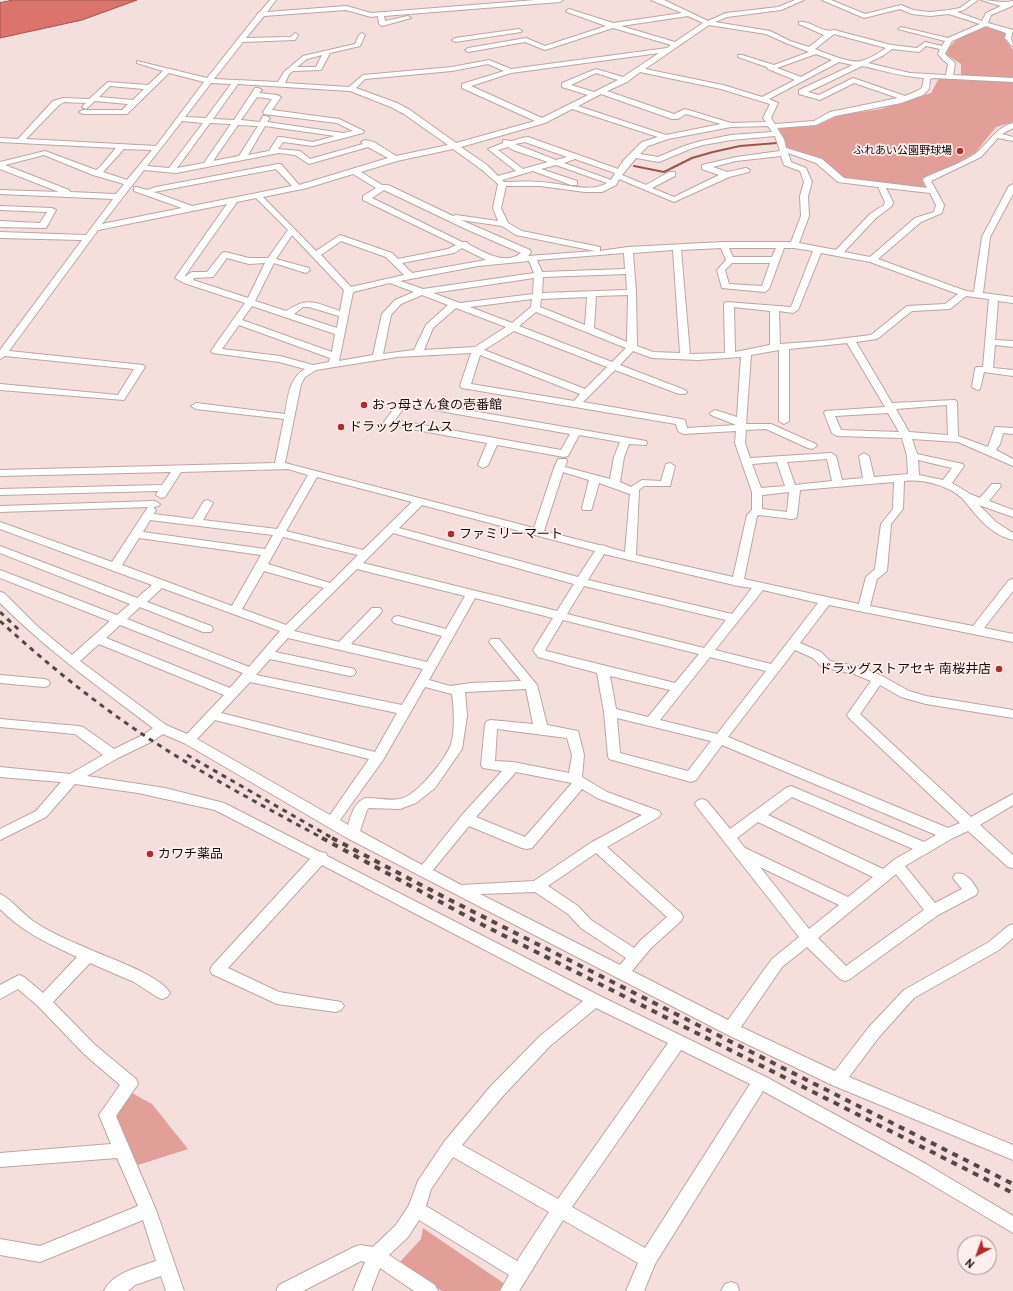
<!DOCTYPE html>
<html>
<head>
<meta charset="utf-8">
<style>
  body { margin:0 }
  #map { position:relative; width:1013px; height:1291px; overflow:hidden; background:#f5dfdd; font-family:Cabin,sans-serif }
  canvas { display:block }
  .north { position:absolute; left:957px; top:1235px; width:40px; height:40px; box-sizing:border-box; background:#ffeeec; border:1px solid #a09392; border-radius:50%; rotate:221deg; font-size:11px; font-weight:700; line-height:16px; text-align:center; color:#120b0a }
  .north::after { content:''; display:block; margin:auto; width:14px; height:18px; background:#b8282b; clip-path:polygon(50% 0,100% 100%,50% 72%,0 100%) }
</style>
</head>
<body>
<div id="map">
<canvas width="1013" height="1291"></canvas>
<div class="north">N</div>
</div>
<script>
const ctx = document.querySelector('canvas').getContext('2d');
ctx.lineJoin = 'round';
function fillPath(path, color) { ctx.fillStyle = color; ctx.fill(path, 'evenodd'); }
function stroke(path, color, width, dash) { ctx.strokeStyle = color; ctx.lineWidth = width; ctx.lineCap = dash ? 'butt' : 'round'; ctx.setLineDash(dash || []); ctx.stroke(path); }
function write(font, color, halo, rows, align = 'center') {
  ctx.font = font + ' Cabin,"Noto Sans JP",sans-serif'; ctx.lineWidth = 3.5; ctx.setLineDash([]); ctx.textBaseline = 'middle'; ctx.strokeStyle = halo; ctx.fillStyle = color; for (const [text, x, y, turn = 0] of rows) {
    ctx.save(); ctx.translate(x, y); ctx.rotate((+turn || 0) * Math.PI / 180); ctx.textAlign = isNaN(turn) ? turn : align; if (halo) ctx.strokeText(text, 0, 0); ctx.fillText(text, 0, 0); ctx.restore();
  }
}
fillPath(new Path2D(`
  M985 27 1006 33 1004 38 1013 50V78L961 75V64L944 53 958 38Z
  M939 78 1013 82V122L996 127 975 153 952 166 922 179 925 188 841 180 818 157 783 149 779 128 818 125 840 115 881 109 931 93Z
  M130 1092 152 1104 188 1149 138 1165 112 1115Z
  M423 1228 515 1291H442L399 1263 421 1239Z`), '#e29f98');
const water = new Path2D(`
  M14 0H137L82 20 0 38V3Z`);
fillPath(water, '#da746c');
stroke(water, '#9e544f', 1);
stroke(new Path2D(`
  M634 166 664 172 692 158 713 152 740 146 777 143`), '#9e544f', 2);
const minor = new Path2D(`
  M270 0H276L267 12 346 6 371 13 536 0H563L560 2 384 16 385 21 408 16 411 18 382 26 379 24 378 16 371 17 346 10 264 16 246 38 291 37 295 33 298 35 295 40 243 42 214 79 278 82 284 72 303 56 355 44 359 35 362 33 365 35 360 46 330 53 321 70 293 71 289 74 285 83 349 87 363 75 452 67 489 60 511 69 667 48 671 45 613 28 545 50 525 42 468 52 465 50 468 48 526 38 545 46 606 26 567 12 566 11 569 9 613 23 682 13 651 0H664L708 21 726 13 778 7 795 0H804L781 10 727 17 715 22 770 31 790 41 809 47 824 35 799 24V22C811 20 822 34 834 30L891 45 917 48 925 42 942 46 945 41 898 29 901 27 948 38 980 24 949 14 930 16 912 14 900 9 864 18 822 0H831L865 14 901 5 913 10 930 12 949 10 960 8 971 0H978L964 10 957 12 982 21 986 13 1001 6 981 0C992 0 1002 4 1013 1V5L1010 7 991 15 988 23 1013 30 1011 38 1013 46 1011 45 1005 38 1006 33 986 26 952 41 945 54 955 63 953 75 1013 78V82L934 78 930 79 929 89 923 95 901 103 835 116 816 125 777 128 784 139 786 148 822 159 844 178 927 188 923 180 924 178C941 170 960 164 975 154 989 143 995 128 1013 123V128L1002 134 1013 137V141L998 138 981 157 931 181 944 205 942 213 921 222 878 259 966 291 974 292 982 237 1009 186 1013 184V194L990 237 983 293 1013 297V303L998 301 995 340 1013 341V347L995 345 993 368 1013 370V376L984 372 980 389 977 390 972 387 975 369 977 367H983L989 299 966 296 950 309 912 311 877 339 856 342 892 403 955 400 957 402 958 436 988 447 995 427 1013 428V434L1003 433 1000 444 996 450 1013 459V466L958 442 912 439 917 454 963 464 964 466 952 483 970 494 980 498 992 484H1000L1001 486 989 501 1013 510V517L979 505 996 522 1013 533V540C996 536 982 523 972 510 968 506 965 501 962 498 947 485 923 479 904 481L903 509 891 524 887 571 877 579 870 606 973 626 1009 580 1013 579V591L984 628 1013 634V642L829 605 800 643 821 652 830 661 861 667 882 676 909 691 926 696 1013 710V718L926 704 901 697 880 685 860 714 971 817 1013 794V805L980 825 1013 855V868L1008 867 968 831 953 838 905 866 935 903 962 889 953 878 955 874C966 871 973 882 978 891L976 895 938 915 850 979 845 981 840 979 807 947 782 967 741 1027 835 1071 869 1027 904 990 989 942 1008 926 1013 924V938L999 950 914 998 879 1037 849 1077 1013 1145V1160L832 1085 726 1034 347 838 184 743 163 734 153 741 118 758 87 776 165 788 224 803 320 852 326 853 327 856 600 996 766 1077 926 1164 1013 1216V1233L914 1174 763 1091 655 1264 644 1291H626L638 1263 563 1220 519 1291H500L509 1275 419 1220 408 1237 389 1255 435 1285 438 1291H414L380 1268 371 1291H353L365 1262 361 1261 303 1291H276L279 1285 354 1247 360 1245 373 1247 396 1225 409 1205 418 1181 444 1142 490 1087 540 1036 583 1001 322 865 228 968 279 992 341 1002 344 1006 341 1010 336 1012 277 1004 212 974 210 970 212 966 310 859 215 810 138 793 75 784 46 817 0 840V829L36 811 61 782 0 777V767L70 774 103 755 75 734 0 727V719L78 726 83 727 114 749 143 735 153 728C100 688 47 650 0 603V592L4 593 37 626 72 655 110 621 0 578V570L117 615 130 604 0 553V546L137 598 152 585 0 529V522L112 562 148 507 0 512V506L155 501 160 504 159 506 153 507 156 510 154 514 193 519 204 501 208 500 213 503 203 520 277 529 308 475 288 469 181 472 165 497 161 498 156 495 158 491 0 495V489L162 485 171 472 0 476V470L275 463 284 419 196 409 191 406 196 403 285 414C288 397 289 378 305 369L279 362 213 353 211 351 245 303 184 283 175 278 227 204 98 230 9 351 143 365 145 367 124 400 0 390V384L118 395 134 369 5 356 0 359V350L82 240 0 238V232L86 235 113 199 0 194V190L59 192 0 169V162L45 151 96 170 100 167 116 148 0 142V138L18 139 53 101 63 98 89 99 108 82 148 85 163 71 137 63V61L207 78 257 15 258 13 260 12ZM688 16 703 23 675 42 621 26ZM709 25 766 34 786 43 809 52 774 65 742 55H738V57L767 67 768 69 795 80 762 97 723 85 645 69ZM834 34 886 48C879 53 869 59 861 61 851 64 825 53 815 49ZM926 46 940 49 938 54 943 60 948 64 946 75 910 73 868 63 884 55 892 49 919 52ZM659 53 623 77 596 69 562 83V87L588 95 542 118 471 86 511 73ZM816 54 832 60 801 77 777 68ZM322 55 316 67H297L307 59ZM839 62 853 65 799 90V94L820 100 854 83 898 98 830 112 814 121 775 124 771 118 778 103 769 99ZM488 64 504 71 462 84V88L535 121 456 143 410 110 397 103 356 88 365 79 452 71ZM862 66C882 70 903 77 924 78L922 88 917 91 905 96 853 78 819 95 808 92ZM640 72 721 89 770 104 763 118 766 122 731 123 685 109 674 114 607 91 627 82ZM169 73 204 82 156 146 26 139 59 105 64 102 86 103 82 107 86 109 95 101 128 104 122 110H83L79 112 83 114H127ZM596 73 618 80 594 92 571 85ZM211 83 231 84 206 118 185 117ZM238 84 350 91 391 107 404 114 448 145 396 156 374 142 365 140 361 142 363 144 310 159 300 151 278 149 283 142 313 146 363 133 364 131 339 119 272 110 281 97 277 95 259 93 262 90 258 88H255L234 120 213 119ZM110 86 144 89 133 100 99 97ZM601 94 672 119H678L686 114 721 124 666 135 578 106ZM257 97 272 99 263 112 264 114 337 123 353 131 343 133 267 122 270 118 266 116H263L260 122 241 120ZM572 109 658 137 642 142 623 161 618 169 528 137C521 137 516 141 510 141 508 141 506 140 503 140V143L488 149 516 171 498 176 487 165 461 147 545 123ZM182 121 203 123 169 168 147 166ZM210 123 231 124 204 163 177 168ZM238 125 258 126 239 156 213 161ZM265 126 335 136 313 142 281 137H278L269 151 248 155ZM768 126 772 132 731 135 701 141 684 146 658 157 640 154 648 146 668 139 731 127ZM775 136 780 151 736 157 702 165V169L719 175 674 197 652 188 675 176V172H669L646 185 622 175 636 158 659 162 690 149 703 145 731 140ZM525 142 567 157 556 160 515 144ZM368 147 388 158 299 185 281 164H278L156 187 147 190 137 187H134V191L182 208 102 224 144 170 176 173 279 153 295 155 309 164ZM508 147 513 150 548 162 523 169 498 150ZM124 149 152 150 127 180 103 172ZM453 149 481 169 498 184 493 208 498 221 456 215 453 216 388 185H382L361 172 397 161ZM788 153 816 163 838 182 878 187 885 202 884 205 870 214 836 250 799 243 809 216 808 196 812 182 806 168 791 162ZM44 155 93 175 124 184 116 194 70 192 69 190 5 165ZM781 156 784 165 800 171 804 182 800 196 801 216 791 242H724L628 247 600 251V247L522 231 508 223 501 208 506 186H540L585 192H602L616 185 619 179 674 202 729 177 749 172 750 170 746 168 727 172 713 167 736 161ZM575 159 615 173 611 180 564 163ZM556 165 607 183C590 194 558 182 539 182 527 181 516 182 504 182L502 180 533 171 571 185H577V181L541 169ZM276 169 292 186 192 206 154 192ZM353 174 376 188 363 196V200L456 245 448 249 398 259 392 253 340 235 316 251 263 197 307 188ZM886 188 930 193 936 205 934 212 915 218 870 257 844 252 876 218 892 206 893 202ZM384 190 468 230 521 253C505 266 484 252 468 244L467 242H462L372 198ZM256 198 288 230 268 258H249L225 252 222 253 207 272H192L184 277 237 202ZM461 220 502 226 516 235 595 251 528 256 531 252 530 250ZM292 235 344 290 340 311C316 303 309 296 286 311L255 301 274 263 306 273 310 270 309 268 276 259ZM341 241 386 257 404 275 351 287 321 255ZM462 248 486 260 412 273 402 263 454 253ZM721 248 726 260 717 270 722 288 765 292 769 289 784 248H794L813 251 791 307 726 302 724 304 725 353 690 354 681 250ZM729 248H776L772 257H733ZM673 250 680 353 653 352 637 346 636 292 633 253ZM624 253 625 269 542 272 537 260ZM821 253 870 262 958 294 945 304 907 306 871 335 822 341 780 344 779 311 793 313 798 310ZM227 258 249 264 265 263 248 298 193 280 194 278 213 277ZM529 261 534 273 423 289 400 281 478 266ZM732 263H770L762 286 729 284 725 270ZM626 274 627 290 542 293 543 277ZM534 278 533 294 460 303 433 293ZM390 283 414 292 395 300 382 314 373 355 339 361 353 292ZM422 295 448 305 426 325 414 350 383 354 391 315 401 304ZM628 295 627 342 594 328 596 296ZM587 297 585 325 540 307 541 299ZM532 299 531 307 512 323 470 307ZM252 306 335 334 332 352 242 320ZM303 307H309L339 316 337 328 294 314ZM734 307 770 311V345L735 352ZM456 308 506 327 475 347 424 350 433 328ZM536 312 626 348 612 362 519 326ZM239 325 330 358 329 362 313 365 280 356 222 349ZM514 331 607 367 585 389 484 350ZM847 343 885 407 825 411 824 413 832 433 837 436 902 438 907 456 908 474 874 477 869 456 864 453 859 456 863 478 842 480 836 456 831 453 750 458 745 443 746 430 766 429 808 448 812 449 817 446 816 444 771 424H746L751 355 779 350V421L784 424 789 421V349ZM633 351 652 358 698 360 741 357 737 417 715 410 710 413 711 415 736 425 687 428 685 420 681 419 583 402 615 370 679 394H685L687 392 685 390 620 365ZM471 353 460 386 462 388 676 424 678 431 683 434 736 431 735 443 752 492V510L747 515 733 577 636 555 639 490 644 486H670L675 466 670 463 666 464 661 481 642 480 631 487 620 482 624 457 629 444 646 445 647 443 646 441 403 399 400 400 384 422 385 424 487 443 478 465 483 468 488 465 497 445 564 457 568 456 579 435 620 442 614 457 610 479 565 467 567 461 566 459H558L554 468 534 528 285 463 301 384 305 377 316 370 397 357ZM480 355 580 394 574 401 471 384ZM406 405 570 434 561 450 395 420ZM947 405 948 435 909 432 896 409ZM888 413 899 432 841 430 835 416ZM827 459 832 481 795 485 787 462ZM918 460 952 468 943 480 919 475ZM777 462 785 486 761 488 752 464ZM563 472 589 480 582 508 583 510H591L592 508 599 483 630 494 625 552 607 547 606 546 599 545 544 531ZM317 477 412 502 363 550 286 531ZM894 482 893 509 881 524 875 569 866 577 859 604 744 579 757 516 759 515 792 519 796 518 797 516 800 490ZM789 492 787 512 762 509V495ZM422 505 595 551 578 577 399 528ZM150 520 273 535 265 549 143 532ZM393 533 574 584 557 611 363 563ZM283 537 358 555 330 583 268 564ZM139 538 261 555 232 606 122 565ZM604 554 738 586 752 588 732 614 588 580ZM357 569 465 596 446 629 398 616 394 617 392 620 394 623 442 636 427 662 351 644 380 614 382 611 380 608H372L339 642 294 631ZM264 571 324 588 286 625 242 609ZM584 586 726 620 704 648 567 614ZM162 588 280 631 249 667 127 619 140 607 203 632H211L213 629 211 626 147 602ZM763 590 818 603 771 664 715 650ZM475 598 553 618 533 650 538 657 597 673 604 712 608 756 609 759 691 782 696 780 722 745 936 835 924 842 791 786 786 788 730 829 707 801 702 799 697 801 695 804 697 807 799 937 772 959 728 1020 632 971 651 948 681 921 683 917 681 913 607 847 659 817 661 814 659 811 607 792 582 777 584 755 578 731 547 725 537 685 499 639H491L489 642 521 681 471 683 450 686 429 680ZM563 620 699 654 675 683 546 651 545 650ZM120 625 243 673 230 688 106 638ZM288 638 423 669 402 705 256 675 270 659 350 676 354 675 356 672 354 669 350 668 275 652ZM99 644 224 695 187 734 166 725 80 661ZM795 650 813 658 822 667 854 674 871 681 847 715 849 718 960 823 948 828 728 737ZM710 657 766 671 717 734 660 720ZM610 676 670 690 648 717 616 709ZM250 682 397 713 375 752 221 713ZM425 687 452 694C454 708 456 736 449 749 442 763 416 796 400 799 390 801 377 798 366 798 354 802 352 814 348 825L340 820 383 760ZM526 689 533 724 491 720 487 721 485 724 481 765 483 768 502 771 462 815 422 865 360 831 367 810 369 808 400 809 416 803 435 788 462 749 467 716 465 692ZM617 718 711 741 688 771 620 753ZM215 720 369 759 330 815 197 739ZM497 729 567 738 572 755 569 773 513 762 495 761ZM516 772 572 783 525 837 476 817ZM582 789 597 798 642 815 592 842 534 881 461 885 433 870 469 826 522 848 527 849 532 848ZM792 797 913 849 895 859 883 869 768 815ZM758 822 873 877 848 897 745 848 737 838ZM596 853 667 917 641 940 634 948 591 920 578 906 548 886ZM760 867 839 905 809 929ZM896 874 924 910 846 966 818 938ZM535 892 568 914 581 928 626 958 620 965 480 894ZM596 1008 668 1043 558 1199 462 1145 502 1097 550 1046ZM681 1050 750 1084 645 1248 572 1207ZM453 1157 549 1212 517 1261 426 1206 431 1189Z
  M519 29 522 31 521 32 455 42 452 40 455 38Z
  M0 206 52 208 56 210 46 228 0 227V221L40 223 47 212 0 210Z
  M0 675 44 679 48 680 50 683 48 686 44 687 0 683Z
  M0 894C10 898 23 914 33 921 48 931 65 939 82 946 102 956 160 974 170 993L167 997 162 999 157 997 134 982 90 963 53 1002 94 1044 136 1079 138 1084 116 1116 156 1210 184 1291H166L161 1276 135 1285 128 1291H104C112 1273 139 1267 156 1261L143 1220 40 1262 0 1255V1239L40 1246 138 1206 117 1158 0 1167V1153L111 1144 99 1115 120 1085 84 1054 38 1006 18 989 0 999V985L19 975 24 977 43 993 77 957C49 944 21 931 0 909Z
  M731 1282 737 1284 739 1291H721L725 1284Z`);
stroke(minor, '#baa6a4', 2);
fillPath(minor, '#fff');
stroke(new Path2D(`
  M0 612 19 630
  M0 621C46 663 95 703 148 738 204 775 265 807 324 839
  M187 755 334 839`), '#554948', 3, [5, 5]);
stroke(new Path2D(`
  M322 838 483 925 1013 1193
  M332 838 446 898 1013 1184`), '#554948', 4, [6, 6]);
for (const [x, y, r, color] of [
  [960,151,4,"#b8282b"],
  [364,405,4,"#b8282b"],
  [341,427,4,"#b8282b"],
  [451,534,4,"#b8282b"],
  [999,669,4,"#b8282b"],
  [150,854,4,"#b8282b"]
]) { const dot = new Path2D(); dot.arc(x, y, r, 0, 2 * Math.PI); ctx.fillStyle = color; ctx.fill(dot); stroke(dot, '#ffeeec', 1.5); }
write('11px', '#120b0a', '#ffeeec', [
  ["ふれあい公園野球場",952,151]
], 'right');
write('13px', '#120b0a', '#ffeeec', [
  ["おっ母さん食の壱番館",372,405],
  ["ドラッグセイムス",349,427],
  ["ファミリーマート",459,534],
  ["ドラッグストアセキ 南桜井店",991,669,"right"],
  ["カワチ薬品",158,854]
], 'left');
</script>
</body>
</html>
